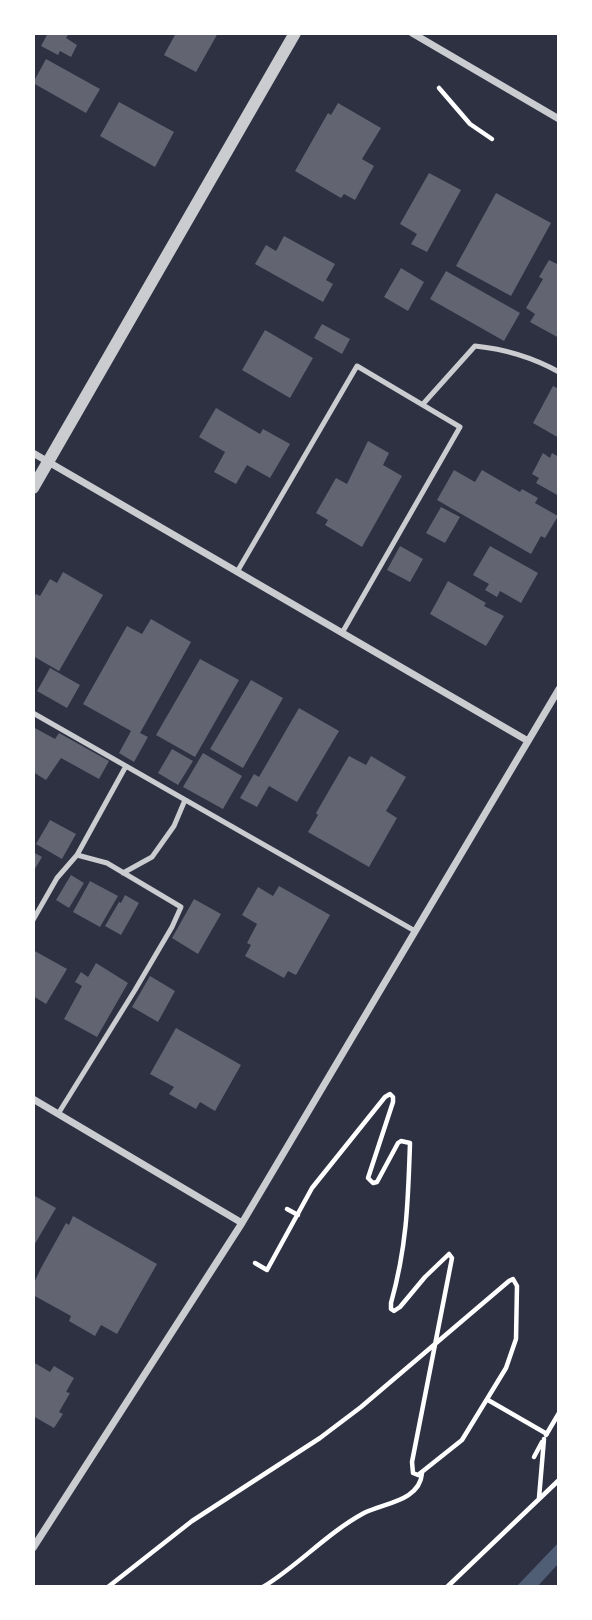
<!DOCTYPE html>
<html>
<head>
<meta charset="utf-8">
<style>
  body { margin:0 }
  #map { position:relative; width:592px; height:1620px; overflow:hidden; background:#2d3142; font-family:Commissioner,sans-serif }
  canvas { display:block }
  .frame { position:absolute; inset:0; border:35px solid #fff; pointer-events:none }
</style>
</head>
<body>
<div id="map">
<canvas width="592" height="1620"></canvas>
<div class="frame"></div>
</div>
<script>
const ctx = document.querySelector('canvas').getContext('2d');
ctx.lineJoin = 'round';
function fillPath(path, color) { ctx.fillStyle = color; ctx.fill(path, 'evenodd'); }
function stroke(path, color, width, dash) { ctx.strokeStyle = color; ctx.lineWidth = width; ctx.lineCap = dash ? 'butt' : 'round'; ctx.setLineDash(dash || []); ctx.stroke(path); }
fillPath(new Path2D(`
  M559 1542V1563L537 1587H516Z`), '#4f5d75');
fillPath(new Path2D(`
  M48 33H69L66 38 77 45 71 57 60 51 58 55 41 46Z
  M176 33H218L196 72 164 55Z
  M46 59 100 89 86 113 33 83Z
  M119 102 174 132 155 167 100 136Z
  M338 103 381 128 362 159 374 166 355 200 344 194 341 198 295 171 328 113 331 115Z
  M429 173 461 190 427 252 411 244 417 234 400 224Z
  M496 193 551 223 511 296 456 266Z
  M284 236 335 264 326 280 333 284 323 302 255 264 266 245 276 251Z
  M549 260 559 265V338L530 322 535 314 526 308 543 279 539 277Z
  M401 268 424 282 408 311 384 297Z
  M446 271 520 313 504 341 430 299Z
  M322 324 350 339 342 354 314 338Z
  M265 330 313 358 290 398 242 370Z
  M553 386 559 389V438L533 423Z
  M216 408 260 434 263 429 290 444 270 478 247 465 236 484 214 472 225 452 199 437Z
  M368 441 389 453 383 465 402 476 362 547 325 525 328 520 316 513 336 478 347 484Z
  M543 453 550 458 552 453 559 457V496L536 483 539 478 532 474Z
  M454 470 475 482 482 470 520 492 522 489 538 498 535 503 558 516 545 538 541 536 531 554 437 500Z
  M441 507 460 517 445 543 426 533Z
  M400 546 423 559 410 582 387 570Z
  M490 546 538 573 521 603 500 591 497 597 485 590 489 584 473 575Z
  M63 572 103 595 59 671 33 656V599L36 594 40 596 50 579 57 583Z
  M448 581 486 603 484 606 504 616 486 646 430 614Z
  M151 619 191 642 140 733 148 737 134 762 119 753 131 731 83 704 127 626 142 634Z
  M200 659 239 680 195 757 156 735Z
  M50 668 80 685 67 708 37 691Z
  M251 680 283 698 243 768 210 749Z
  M299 708 339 731 297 802 269 786 257 807 240 798 254 774 259 777Z
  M33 727 55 739 59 733 109 761 99 779 61 758 46 780 33 772Z
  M172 749 193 761 178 785 158 773Z
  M203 753 242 776 223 809 183 787Z
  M349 756 366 765 371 756 406 777 386 811 397 818 369 867 308 832 318 815 316 813Z
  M50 820 76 834 62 859 36 844Z
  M33 852 42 857 33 872Z
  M71 875 84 883 69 908 56 900Z
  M90 881 118 896 100 927 73 912Z
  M279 886 330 915 296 975 288 971 284 978 245 956 251 945 247 943 257 924 242 915 258 887 273 896Z
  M125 895 139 903 121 935 105 926 119 902 121 903Z
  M194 899 221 914 198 954 172 938Z
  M33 950 67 969 46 1004 33 996Z
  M96 963 128 983 97 1037 64 1019 82 986 75 982 81 972 88 977Z
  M150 976 175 991 158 1022 132 1007Z
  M176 1028 241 1065 215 1111 200 1102 196 1109 169 1094 174 1087 150 1074Z
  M33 1195 56 1208 33 1247Z
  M73 1216 157 1264 117 1334 101 1325 95 1336 69 1321 71 1316 33 1295 35 1287 33 1285 41 1268 66 1223 69 1225Z
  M33 1362 50 1372 54 1366 74 1378 66 1392 70 1393 59 1412 63 1414 54 1428 33 1416Z`), '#626471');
stroke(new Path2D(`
  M439 88 470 124 492 139
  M287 1209 298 1215
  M488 1400 547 1434
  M546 1435 559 1413
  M534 1457 542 1442
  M539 1498 544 1439
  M108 1587 192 1521 320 1438 361 1407 509 1281 513 1279 517 1286 516 1339 506 1368 462 1440 418 1475 413 1473 412 1462 452 1258 449 1254 425 1277 400 1307 394 1311 391 1309V1303C407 1246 408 1202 410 1143L401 1141 398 1143 377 1182 373 1183 368 1178 393 1102V1097L390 1094 385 1097 312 1188 267 1270 255 1263
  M263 1587C299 1565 327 1533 364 1513 384 1503 420 1501 422 1473
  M447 1587 559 1480`), '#fff', 4.5);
stroke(new Path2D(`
  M423 404 475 346C505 349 532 357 559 372
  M237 572 357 366 460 427 342 633
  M33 713 415 931
  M123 873 152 857 174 826 185 800
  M33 920 57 878 77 855 126 766
  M58 1114 135 990 172 927 181 907 107 863 77 855`), '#caccd0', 5);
stroke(new Path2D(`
  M412 33 559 119
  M33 453 528 741
  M33 1099 242 1223
  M33 1548 242 1223 559 689`), '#caccd0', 7);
stroke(new Path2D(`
  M33 488 295 33`), '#caccd0', 12);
</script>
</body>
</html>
